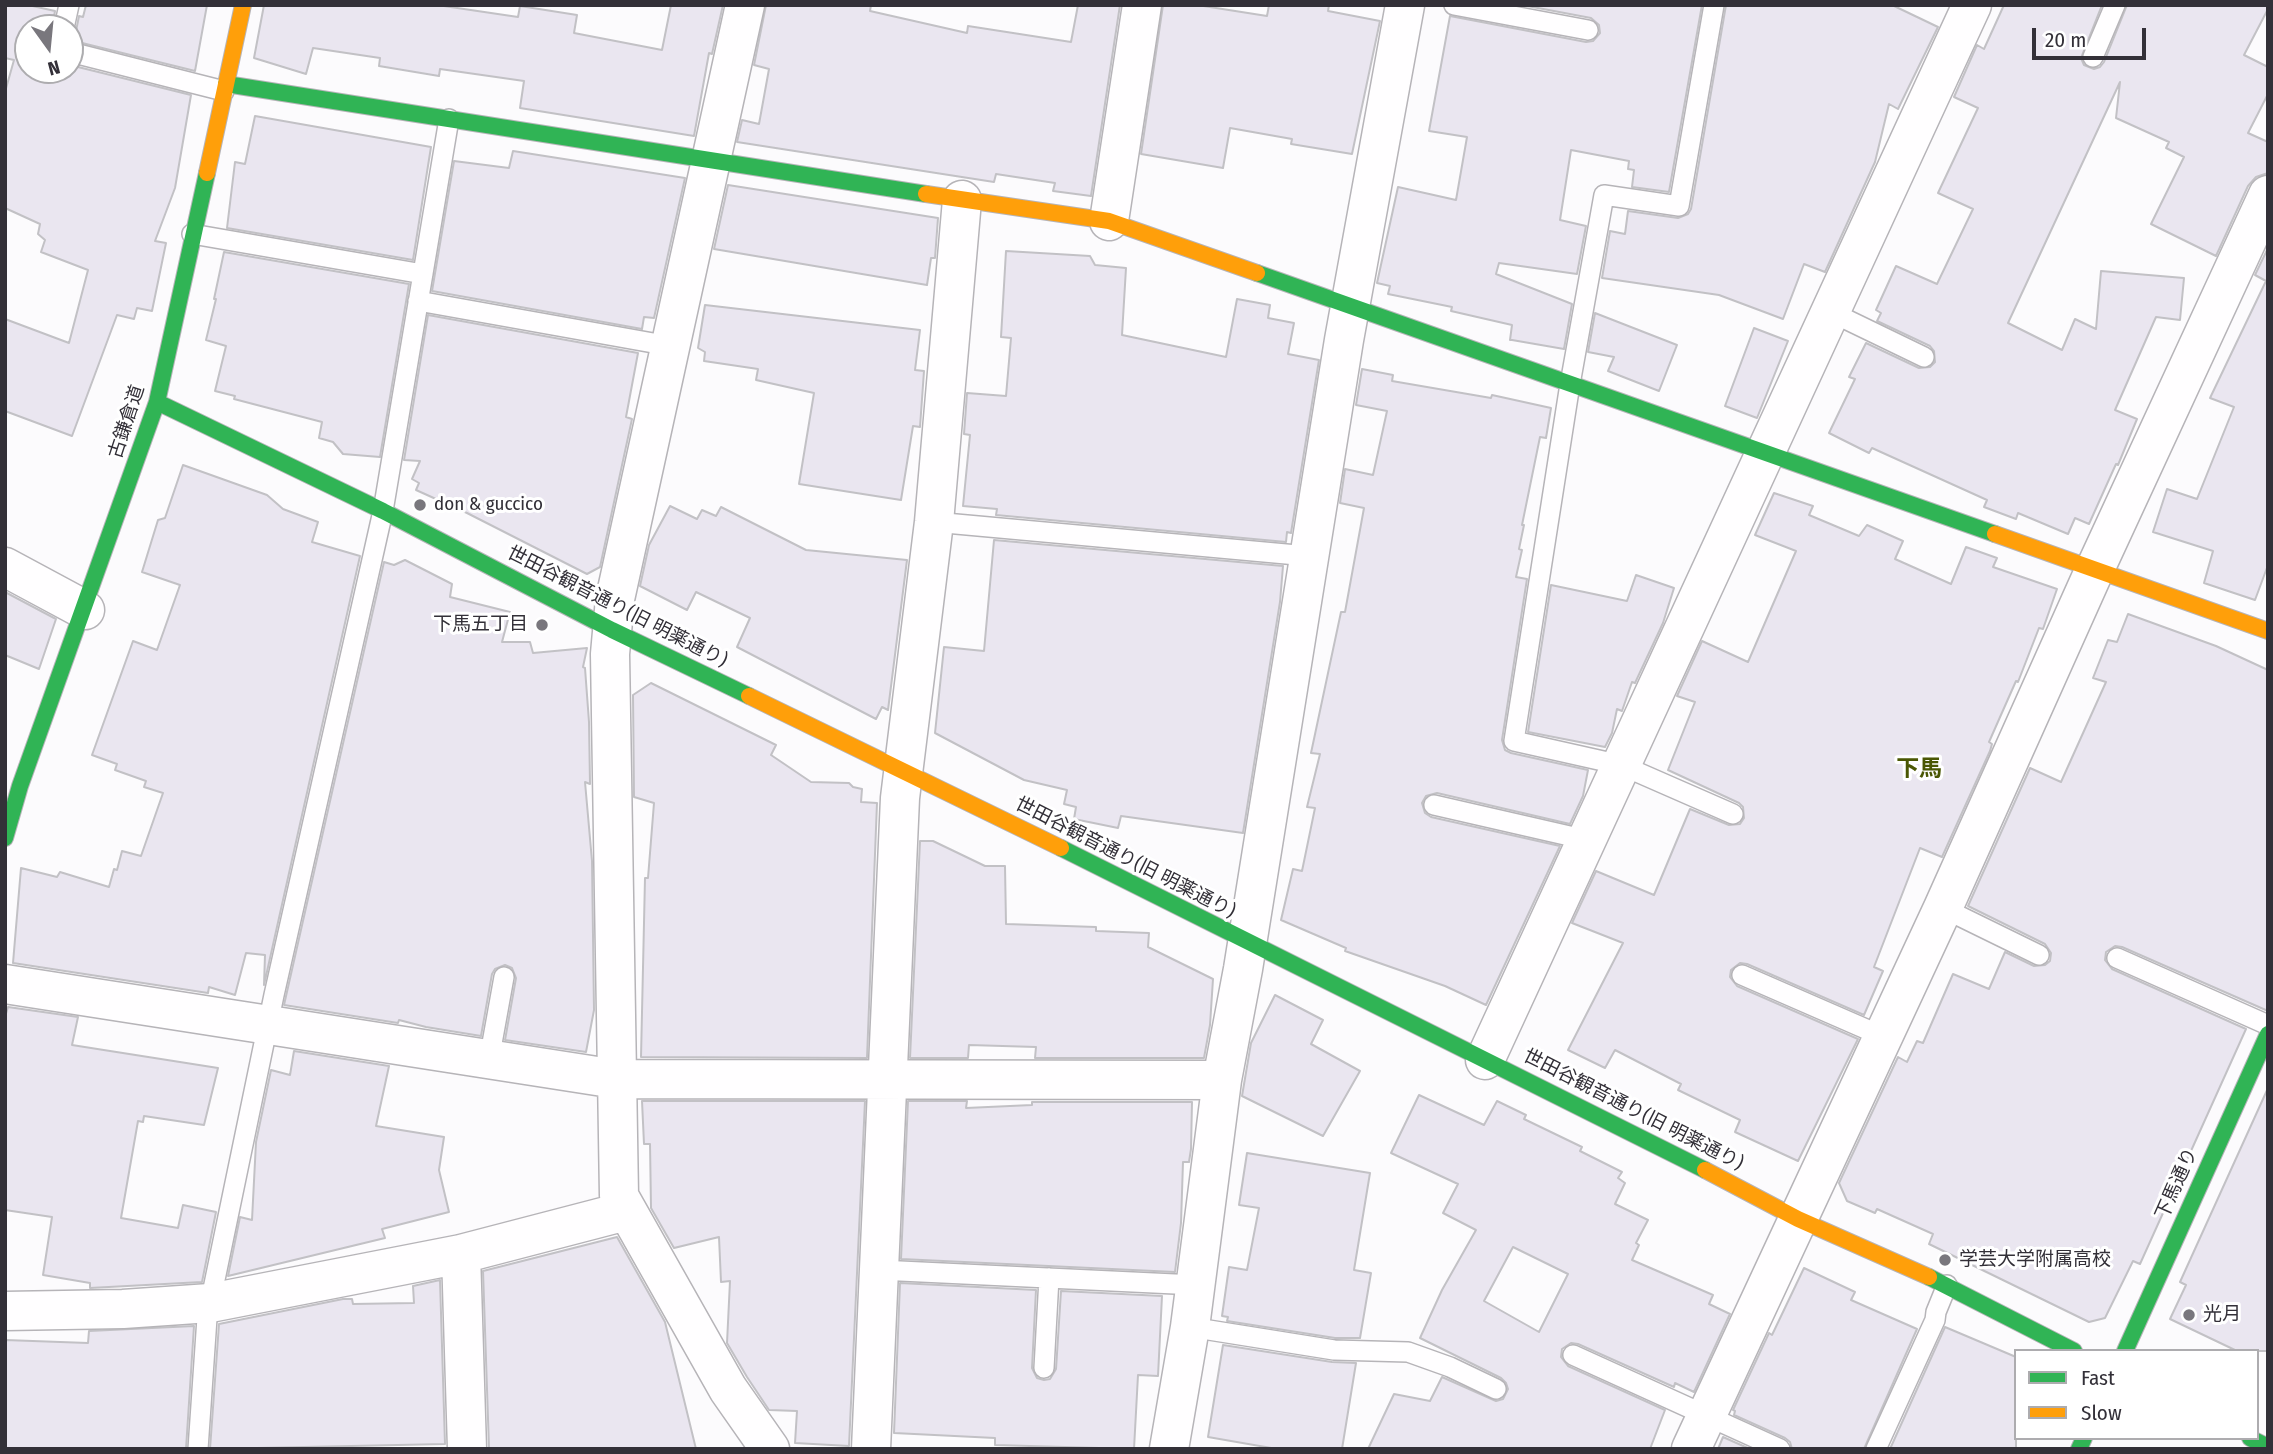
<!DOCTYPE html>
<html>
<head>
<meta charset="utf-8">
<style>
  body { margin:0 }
  #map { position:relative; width:2273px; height:1454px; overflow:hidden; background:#fcfbfd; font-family:"Fira Sans Condensed",sans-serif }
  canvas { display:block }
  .frame { position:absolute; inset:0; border:7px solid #333038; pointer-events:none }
  .legend { position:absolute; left:2014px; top:1349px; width:245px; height:91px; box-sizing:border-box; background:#fff; border:2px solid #adacaf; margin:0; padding:9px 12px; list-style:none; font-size:21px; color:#333038 }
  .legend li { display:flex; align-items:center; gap:14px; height:35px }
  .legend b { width:35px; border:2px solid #adacaf }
  .north { position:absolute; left:14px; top:14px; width:70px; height:70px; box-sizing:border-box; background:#fff; border:2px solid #adacaf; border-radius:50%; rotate:165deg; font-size:19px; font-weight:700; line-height:28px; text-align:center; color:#333038 }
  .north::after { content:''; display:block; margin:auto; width:24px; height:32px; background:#79777d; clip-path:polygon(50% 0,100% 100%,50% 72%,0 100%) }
  .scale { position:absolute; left:2032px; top:28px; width:114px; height:32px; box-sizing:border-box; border:4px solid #333038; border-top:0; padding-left:9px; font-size:21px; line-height:24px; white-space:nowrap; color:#333038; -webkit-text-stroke:5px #fff; paint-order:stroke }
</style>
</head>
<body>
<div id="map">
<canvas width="2273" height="1454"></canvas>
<div class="frame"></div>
<ul class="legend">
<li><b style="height:9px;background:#30b455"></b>Fast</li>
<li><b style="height:9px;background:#ff9f0a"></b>Slow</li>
</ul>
<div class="north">N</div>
<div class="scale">20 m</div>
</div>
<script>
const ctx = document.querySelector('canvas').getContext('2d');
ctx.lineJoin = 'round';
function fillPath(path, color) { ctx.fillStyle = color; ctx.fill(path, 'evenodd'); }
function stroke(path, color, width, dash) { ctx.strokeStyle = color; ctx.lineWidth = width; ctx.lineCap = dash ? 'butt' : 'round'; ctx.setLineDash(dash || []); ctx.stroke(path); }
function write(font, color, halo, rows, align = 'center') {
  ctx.font = font + ' "Fira Sans Condensed","Noto Sans JP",sans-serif'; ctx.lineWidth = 6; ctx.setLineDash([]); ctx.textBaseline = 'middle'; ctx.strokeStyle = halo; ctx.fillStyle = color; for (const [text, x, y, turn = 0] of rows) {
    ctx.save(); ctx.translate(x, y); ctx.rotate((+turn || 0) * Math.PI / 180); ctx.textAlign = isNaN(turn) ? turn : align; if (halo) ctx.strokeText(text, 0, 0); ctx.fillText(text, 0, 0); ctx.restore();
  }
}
const building = new Path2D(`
  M5 5H28L55 11 52 28H28V70H70V65L191 95 175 188 155 241 166 243 152 311 137 308 134 319 117 315 72 436 5 411V319L69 343 88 270 41 252 45 240 38 234 40 224 5 208V92L14 60 5 58Z
  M86 5H207L195 71 70 40 76 31 79 16 83 17Z
  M264 5H437L518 17 520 6 577 15 574 33 662 50 671 5H723L712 54 709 53 694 136 520 108 524 81 440 69 439 76 379 66 380 58 313 48 306 74 254 58Z
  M766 5H871L870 11 967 33 968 26 1071 42 1078 5H1120L1091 196 1053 191 1055 183 996 174 994 182 737 142 742 120 759 124 769 69 754 65Z
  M1163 5H1197L1267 16 1269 5H1329L1328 11 1380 21 1352 154 1291 144 1292 139 1230 128 1223 168 1141 154Z
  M1522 5H1702L1669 192 1632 187 1634 170 1628 169 1629 161 1571 150 1560 220 1586 226 1577 274 1499 263 1496 274 1572 304 1564 349 1512 340H1510L1512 325 1451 311 1452 307 1388 294 1390 286 1377 283 1398 187 1456 200 1467 137 1429 131 1450 16 1586 42 1593 41 1600 33 1599 25 1591 18Z
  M1726 5H1892L1938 27 1898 109 1889 104 1875 162 1825 272 1804 264 1783 319 1719 295 1602 278 1610 231 1625 234 1628 211 1678 218 1688 214 1691 209Z
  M2004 5H2102L2081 58 2084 65 2094 69 2100 67 2104 62 2127 5H2268V9L2244 55 2268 67V94L2248 133 2268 142V173L2256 177 2248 186 2216 256 2151 224 2184 157 2166 148 2169 142 2116 118 2120 82 2008 323 2062 350 2075 319 2096 329 2101 271 2184 278 2180 320 2156 317 2115 410 2137 419 2118 465 2116 464 2089 524 2075 518 2068 534 2018 513 2016 519 1984 507 1987 500 1872 448 1869 453 1829 433 1855 379 1849 377 1866 343 1919 368 1930 367 1935 362 1934 351 1930 346 1877 321 1881 313 1876 310 1896 266 1937 284 1973 209 1938 193 1978 108 1954 97 1977 45 1984 49Z
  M255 116 431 147 413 260 227 228 235 162 245 164Z
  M513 151 685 178 654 318 644 317 642 329 432 291 454 161 509 168Z
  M728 185 938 218 935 258H931L927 285 714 249Z
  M2268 248V565L2255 600 2204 583 2213 551 2153 532 2167 489 2197 499 2234 407 2210 398 2266 281 2255 275Z
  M1006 251 1090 256 1095 265 1126 268 1122 335 1226 357 1237 299 1270 305 1268 318 1294 323 1288 354 1319 360 1291 533 1287 532 1286 542 996 515 997 509 963 506 970 435 964 434 967 393 1006 396 1011 338 1001 337Z
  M224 252 409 284 380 457 343 454 333 442 319 438 322 422 234 399 235 396 215 391 226 346 206 340 216 299H214Z
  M705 305 920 330 915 370 924 371 920 427 913 426 901 500 799 484 814 393 756 380 758 369 704 361 705 352 698 348Z
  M1595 313 1677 345 1659 391 1608 371 1614 357 1588 352Z
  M428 315 638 353 626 417 632 419 600 567 587 574 467 513 416 490 419 483 412 479 420 461 404 460Z
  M1754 328 1788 341 1757 418 1725 406Z
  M1362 369 1393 375 1392 381 1491 398 1492 395 1551 408 1546 438 1540 437 1522 525H1524L1519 549 1522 550 1516 577 1527 579 1502 740 1505 750 1511 753 1588 770 1583 796 1570 824 1437 793 1426 796 1422 803 1425 813 1431 817 1560 846 1486 1005 1445 986 1345 951 1346 948 1281 920 1293 869 1302 871 1315 808 1307 807 1320 754 1311 753 1341 612H1345L1364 508 1340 503 1345 469 1373 475 1387 411 1356 405Z
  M183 465 267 495 283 509 318 522 312 542 360 556 264 985 265 955 246 953 235 995 209 987 208 993 13 963 21 868 57 877 60 872 109 887 114 869 117 870 122 851 141 856 163 793 144 787 146 781 115 770 117 764 92 755 133 641 157 650 180 585 142 572 158 520 165 518Z
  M1774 493 1813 506 1809 515 1859 536 1867 525 1903 541 1895 559 1951 584 1966 547 1997 558 1993 567 2057 589 2043 629 2039 628 2018 682 2016 681 1989 742 1992 744 1990 751 1942 857 1920 848 1874 967 1883 971 1864 1015 1747 964 1740 963 1731 970 1730 977 1737 986 1858 1039 1798 1161 1735 1132 1740 1120 1678 1090 1681 1084 1615 1050 1605 1068 1568 1050 1623 943 1572 923 1596 871 1654 895 1690 809 1729 825 1740 824 1744 818 1743 807 1739 803 1668 770 1695 702 1677 696 1702 641 1748 662 1796 551 1755 535Z
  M670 506 697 519 702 510 716 516 721 507 806 550 907 560 888 710 882 707 876 719 737 647 750 618 696 592 687 610 640 586 649 545Z
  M994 540 1283 566 1280 602 1243 833 1121 816 1118 828 1074 819 1076 807 1064 804 1067 790 1024 780 935 733 944 647 984 651Z
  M405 560 452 584 450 597 510 612 502 642H530L533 653 587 648 583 667 585 668 589 722 590 784 585 782 592 861 594 1010 586 1052 505 1040 516 978 512 968 505 965 495 969 492 974 481 1036 426 1027 399 1020 398 1023 284 1005 384 562 394 565Z
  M1636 575 1674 588 1663 623 1635 683 1632 682 1622 711 1617 709 1612 733 1605 747 1528 732 1551 585 1627 601Z
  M5 592 56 619 39 669 5 655Z
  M2128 614 2216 646 2268 670V1011L2122 947 2115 946 2106 952 2105 960 2112 969 2246 1029 2140 1264 2133 1261 2105 1318 2089 1322 1929 1244 1933 1234 1877 1209 1875 1213 1847 1201 1839 1183 1898 1057 1907 1062 1917 1041 1923 1043 1953 974 1989 989 2005 952 2034 966 2045 965 2050 961 2051 953 2045 944 1968 906 2030 768 2061 782 2106 682 2093 678 2108 640 2117 642Z
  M651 683 776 745 771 755 811 782 849 783 853 787 862 789 861 802 877 803 867 1058 641 1057 645 878H648L654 803 634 797 633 695Z
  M920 841H933L985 866H1005L1006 924 1096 927V931L1149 933 1148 947 1213 979 1210 1025 1204 1058H1035L1036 1047 969 1045 968 1058H910Z
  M1275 995 1323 1020 1311 1044 1360 1071 1323 1136 1242 1096 1251 1043Z
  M8 1007 78 1017 72 1045 218 1068 204 1125 144 1116 143 1122 138 1121 121 1218 178 1228 183 1205 216 1212 202 1282 90 1288V1283L43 1275 52 1217 5 1210V1017Z
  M294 1051 389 1066 376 1126 444 1137 439 1170 449 1212 382 1229 385 1238 228 1276 240 1217 252 1220 256 1142 271 1070 290 1075Z
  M2268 1088V1351H2237L2170 1319 2186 1285 2180 1282Z
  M1419 1095 1484 1125 1497 1101 1526 1115 1524 1119 1582 1147 1580 1151 1622 1172 1618 1178 1625 1183 1615 1204 1648 1220 1636 1243 1639 1245 1632 1260 1713 1295 1709 1304 1730 1314 1694 1392 1675 1383 1674 1387 1578 1344 1571 1343 1562 1349 1561 1357 1568 1366 1665 1410 1650 1449H1368L1394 1394 1430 1401 1442 1377 1496 1401 1503 1399 1508 1389 1506 1383 1501 1378 1420 1338 1442 1290 1476 1230 1443 1213 1458 1184 1391 1153ZM1513 1247 1568 1274 1539 1332 1484 1301Z
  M642 1101H865L849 1446 795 1443 797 1411 769 1410 747 1377 727 1343 730 1281 721 1282 719 1237 674 1248 651 1208 650 1144H644Z
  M908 1101H967L966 1108 1032 1105V1102H1192L1191 1149 1189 1162H1183L1181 1223 1175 1272 901 1259Z
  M1247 1153 1370 1173 1354 1270 1371 1273 1360 1338H1335L1227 1321 1228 1317 1222 1316 1229 1267 1247 1270 1259 1208 1239 1205Z
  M617 1237 665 1322 696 1449 489 1448 483 1271Z
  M1804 1268 1855 1292 1851 1300 1917 1329 1864 1449H1792L1790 1442 1785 1438 1734 1415 1735 1411 1733 1410 1769 1333 1772 1335Z
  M440 1280 445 1444 210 1449 219 1324 343 1299H352L353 1304 414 1303 413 1286Z
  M900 1283 1036 1290 1032 1368 1037 1378 1044 1380 1050 1379 1056 1369 1061 1291 1162 1296 1158 1376 1138 1375 1134 1449 995 1445V1438L894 1433Z
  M194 1326 186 1449H5V1340L88 1343 89 1331Z
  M1945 1327 2016 1357V1449H1890Z
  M1223 1345 1332 1362 1356 1363 1342 1449H1277L1208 1437Z
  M1723 1437 1750 1449H1718Z`);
fillPath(building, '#eae6f0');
stroke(building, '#c2c1c5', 2);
const lane = new Path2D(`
  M1454 5 1588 30
  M1714 5 1679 206 1604 195 1570 384 1514 741 1621 765 1733 814
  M64 28 69 5
  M70 52 224 91
  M2093 57 2115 5
  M192 234 423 274
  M418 301 670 346
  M1831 312 1924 357
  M934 522 1308 556
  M1434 805 1587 840
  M1943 908 2039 955
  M2117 958 2268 1025
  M1742 975 1882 1036
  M489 1060 504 977
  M879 1270 1196 1285
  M1190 1327 1334 1350 1408 1352 1450 1367 1496 1389
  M1573 1355 1780 1449
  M1044 1368 1049 1278
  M198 1449 207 1318 274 995 383 511 449 119
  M1876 1449 1935 1320 1936 1312 1947 1285`);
const street = new Path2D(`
  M745 5 615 599 610 654 619 1196 728 1389 770 1449
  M1109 221 1142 5
  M5 567 85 610
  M5 984 616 1079 1222 1080
  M1485 1060 1972 5
  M461 1254 467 1449
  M5 1311 123 1309 210 1303 461 1254 626 1211
  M871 1449 900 798 934 522 962 200
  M1169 1449 1190 1327 1222 1080 1243 969 1344 340 1405 5
  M1691 1449 1943 908 2095 569 2268 195`);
const fast = new Path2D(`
  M226 84 926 194
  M1257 273 1995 534
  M157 402 383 511 612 630 749 696
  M5 838 20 786 157 402 207 173
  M1061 848 1705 1170
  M1929 1277 2074 1351
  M2125 1351 2268 1034
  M2250 1438 2268 1447
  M2079 1449 2084 1438`);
const slow = new Path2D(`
  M207 173 243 5
  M926 194 1109 221 1257 273
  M1995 534 2268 631
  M749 696 1061 848
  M1705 1170 1798 1219 1929 1277`);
stroke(lane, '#b6b4b8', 22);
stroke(street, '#b6b4b8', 41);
stroke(fast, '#b6b4b8', 18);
stroke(slow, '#b6b4b8', 18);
stroke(lane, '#fffeff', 19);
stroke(street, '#fffeff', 38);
stroke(fast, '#30b455', 16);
stroke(slow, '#ff9f0a', 16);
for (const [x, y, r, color] of [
  [420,505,7,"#79777d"],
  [542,625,7,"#79777d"],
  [1945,1260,7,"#79777d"],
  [2189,1315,7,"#79777d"]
]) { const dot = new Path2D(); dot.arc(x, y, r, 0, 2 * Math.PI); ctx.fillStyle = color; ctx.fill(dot); stroke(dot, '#fff', 2.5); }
write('19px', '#333038', '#fff', [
  ["古鎌倉道",127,422,-72],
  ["世田谷観音通り(旧 明薬通り)",617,607,27],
  ["世田谷観音通り(旧 明薬通り)",1125,858,27],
  ["世田谷観音通り(旧 明薬通り)",1633,1110,27],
  ["下馬通り",2177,1184,-66]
]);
write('19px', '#333038', '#fff', [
  ["don & guccico",434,505],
  ["下馬五丁目",528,625,"right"],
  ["学芸大学附属高校",1959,1260],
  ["光月",2203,1315]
], 'left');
write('bold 23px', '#4a5703', '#fff', [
  ["下馬",1919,770]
]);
</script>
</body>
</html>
